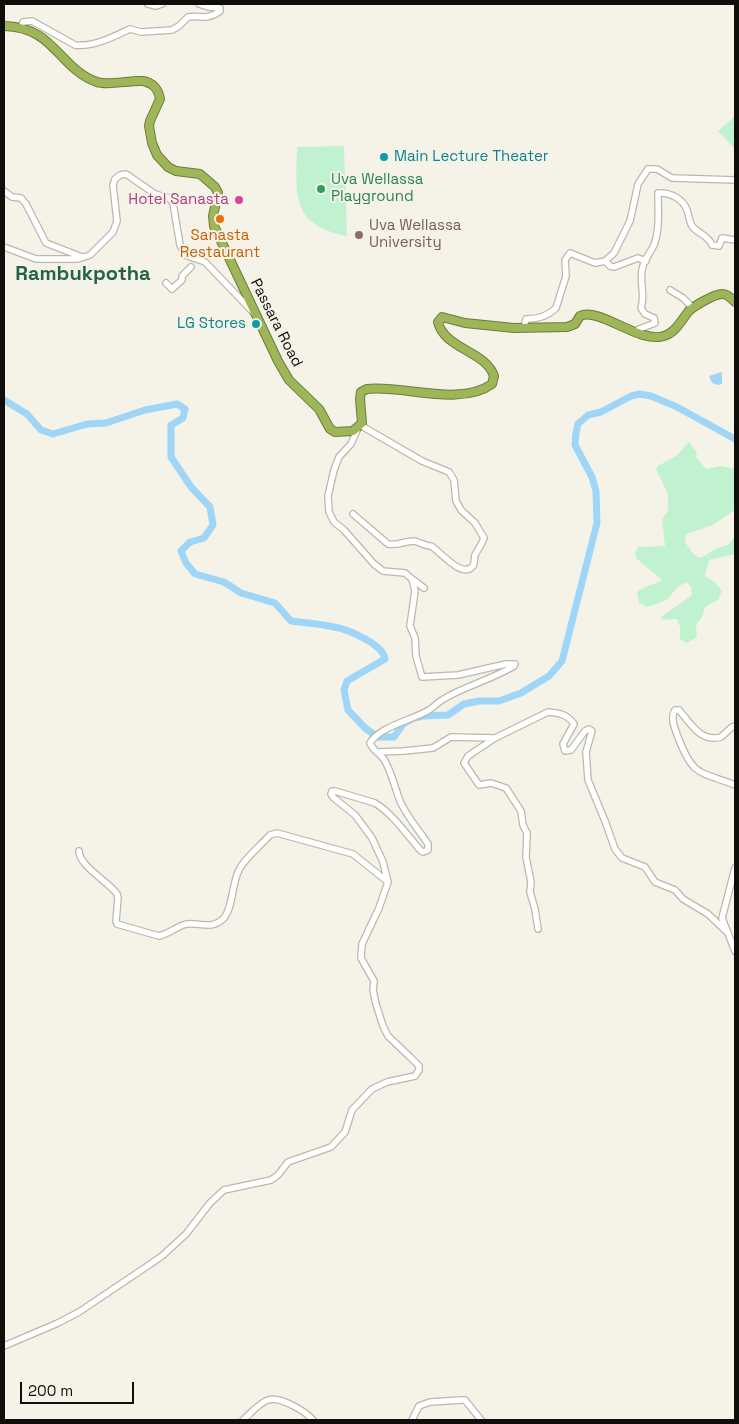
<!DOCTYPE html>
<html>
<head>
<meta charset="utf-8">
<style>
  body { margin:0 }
  #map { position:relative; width:739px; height:1424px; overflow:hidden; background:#f5f3e8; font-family:"Space Grotesk",sans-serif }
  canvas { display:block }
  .frame { position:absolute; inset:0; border:5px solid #0f0e0b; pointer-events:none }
  .scale { position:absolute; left:20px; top:1382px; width:114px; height:22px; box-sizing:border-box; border:2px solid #0f0e0b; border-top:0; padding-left:6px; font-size:15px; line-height:18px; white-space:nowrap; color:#0f0e0b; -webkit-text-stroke:4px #f5f3e8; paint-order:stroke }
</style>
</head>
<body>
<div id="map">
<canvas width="739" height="1424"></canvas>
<div class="frame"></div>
<div class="scale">200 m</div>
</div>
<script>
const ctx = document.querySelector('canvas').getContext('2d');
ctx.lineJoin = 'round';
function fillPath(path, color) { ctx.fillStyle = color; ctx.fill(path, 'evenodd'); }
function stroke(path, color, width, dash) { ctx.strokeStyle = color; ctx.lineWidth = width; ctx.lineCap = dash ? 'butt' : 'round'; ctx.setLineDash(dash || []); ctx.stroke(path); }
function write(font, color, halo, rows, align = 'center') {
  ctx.font = font + ' "Space Grotesk",sans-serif'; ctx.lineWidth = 4; ctx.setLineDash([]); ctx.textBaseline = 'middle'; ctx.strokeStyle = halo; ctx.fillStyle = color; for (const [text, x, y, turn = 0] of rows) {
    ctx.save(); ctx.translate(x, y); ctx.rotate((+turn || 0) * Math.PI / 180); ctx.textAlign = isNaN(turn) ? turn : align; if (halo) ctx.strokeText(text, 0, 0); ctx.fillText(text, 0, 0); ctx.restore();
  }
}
fillPath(new Path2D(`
  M735 116V148L731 145 718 131Z
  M344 146 347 236C290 225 296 194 297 147Z
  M689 442 697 453 696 457 706 469 721 466 735 469V510L713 525 686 534 685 542 694 555 701 558 715 549 729 544 735 537V554L709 560 705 576 716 583 722 591 718 600 708 605 704 609 703 615 696 625 697 637 687 643 680 639V627L677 619 663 620 661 617 692 595 691 587 687 583C676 584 674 594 666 600 660 603 653 605 647 607L639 603 637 592C645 585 654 585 662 580L637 559 635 554 638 547 665 546 662 519 668 510V494L656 469 658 466 676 456Z`), '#c0f2d0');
fillPath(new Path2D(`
  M722 372V384L718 385 712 383 709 376Z`), '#9fd5f6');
stroke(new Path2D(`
  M4 400 27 414 41 430 53 434 87 424 106 423 145 410 177 404 185 409 183 418 171 425V457L191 487 210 507 213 525 204 538 190 542 181 551 186 563 195 574 224 582 241 593 275 603 291 621C305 623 320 624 334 627 347 629 383 644 385 659L347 681 344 690 348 710 365 728 378 737H394L403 724 414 718 423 716 448 715 464 704 479 701H499L521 693 549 676 562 661 597 523 596 491 592 477 575 445 576 433 578 424 588 415 601 412 631 396 639 394 651 396 677 407 735 439`), '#9fd5f6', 7);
const minor = new Path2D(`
  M148 4 156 6 162 4
  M21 28 23 22 32 21 75 45C94 47 113 37 130 29L141 32 172 30 179 26 188 17C201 15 207 21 220 11V8L208 7 199 4
  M648 169H657L672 178 735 180
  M4 191 12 197 21 198 26 204 46 243 82 257
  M4 247 36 259H78L90 255 113 232 117 221 113 185 115 179 120 175 126 174 155 194 169 198 173 203 180 245 185 255 205 262 253 312
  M605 261 610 266 614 267 638 258 646 261
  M166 283 172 289 182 280V276L191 267
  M670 290 683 298 693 308
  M524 327 526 319C536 319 548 316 556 308L566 276 565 260 570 253 595 263 605 261 614 253 630 221 638 184 648 169
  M636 333 637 330 655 323 654 318 645 314 641 308C646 294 638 280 643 266 645 258 651 252 654 245 660 229 658 209 658 193 670 192 683 199 687 210 689 215 689 221 692 226 698 234 708 235 712 245L719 246 722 238 735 240
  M353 514 388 544C397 546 405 541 414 541 420 542 425 546 431 546 439 550 462 580 473 566 475 563 474 558 475 555 478 549 482 544 484 538L475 523 461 510 456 501 454 480 449 472 422 461 360 425
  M412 579 424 588
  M735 726 732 727 721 737C701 743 690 723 679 710H675C670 718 675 729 678 737 693 777 699 771 735 785
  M495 738 468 756 464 763 479 785 491 783 506 788 521 811 523 825 527 833 526 857 531 882 530 892 535 909 538 929
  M378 752 404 751 433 748 451 737 495 738 548 712C559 713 567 714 574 724L563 744 565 751 571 750 585 731 589 729 592 731 586 752 588 780 605 821 615 849 622 858 645 867 655 882 675 890 683 899 708 914 726 931
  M79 851C79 866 109 882 117 894L118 898 116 921 117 924 159 936C168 934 175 928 183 925 197 920 210 932 224 918 233 907 232 883 239 870 244 859 261 845 270 835L277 833 353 854 388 882
  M735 868 722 918 735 951
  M4 1346 58 1323 79 1312 146 1267 162 1256 186 1234 210 1203 224 1190 271 1180 278 1175 288 1162 331 1147 345 1132 352 1110 372 1089 387 1082 415 1076 419 1070V1066L410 1057 388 1036 383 1026 376 1004 373 990 374 981 361 958 362 944 379 908 388 882 383 862 372 838 355 815 334 798 331 794 332 791H335L375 803C393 814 407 835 421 851L423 852 428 850V844C419 830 407 817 400 801 395 788 392 774 385 761 381 754 373 751 370 743 380 726 413 720 429 710 434 707 437 703 442 700 464 686 491 680 514 666L515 664H506L458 675 422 677 416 656 415 638 410 626 415 591 412 579 405 573 383 571 374 564 344 530 334 522 329 512 328 496 334 470 339 457 351 444 358 428
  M243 1420C250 1414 259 1403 268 1400 280 1396 305 1411 313 1420
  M412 1420 419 1406 430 1402 462 1400H465L481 1420`);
const highway = new Path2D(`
  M4 26C55 27 58 68 97 82 108 86 129 80 143 81 153 83 158 88 160 99L150 121 149 126 152 143 157 155 168 167 176 171 200 174 215 187 218 193 213 216 214 226 278 361 289 380 319 409 330 429 335 432 353 431 362 423 360 399 361 392 367 389C404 385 460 407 492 384L494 376C486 351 444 349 438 322L442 317 465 323 514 328 567 327 575 324 580 316C600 307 639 344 664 336 675 333 681 321 688 312 693 306 715 294 722 294 728 294 732 299 735 302`);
stroke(minor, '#bab8ae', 8);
stroke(highway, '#6c7b3d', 10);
stroke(minor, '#fff', 5.5);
stroke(highway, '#9eb558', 8);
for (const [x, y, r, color] of [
  [384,157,5,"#0f9aa8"],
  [321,189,5,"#2e9e5b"],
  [239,200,5,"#d1479c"],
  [220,219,5,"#e8710a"],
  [359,235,5,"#8d6e63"],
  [256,324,5,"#0f9aa8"]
]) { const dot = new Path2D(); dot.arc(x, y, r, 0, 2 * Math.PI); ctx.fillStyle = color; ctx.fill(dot); stroke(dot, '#f5f3e8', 2); }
write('15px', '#0d838f', '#f5f3e8', [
  ["Main Lecture Theater",394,157],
  ["LG Stores",246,324,"right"]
], 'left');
write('15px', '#27864d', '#f5f3e8', [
  ["Uva Wellassa",331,180],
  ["Playground",331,197]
], 'left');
write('15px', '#b23c85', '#f5f3e8', [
  ["Hotel Sanasta",229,200]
], 'right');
write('15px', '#785e54', '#f5f3e8', [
  ["Uva Wellassa",369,226],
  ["University",369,243]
], 'left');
write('15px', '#c56008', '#f5f3e8', [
  ["Sanasta",220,236],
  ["Restaurant",220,253]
]);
write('15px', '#0f0e0b', '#f5f3e8', [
  ["Passara Road",276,323,63]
]);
write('bold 20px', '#206348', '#f5f3e8', [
  ["Rambukpotha",83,275]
]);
</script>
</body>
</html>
